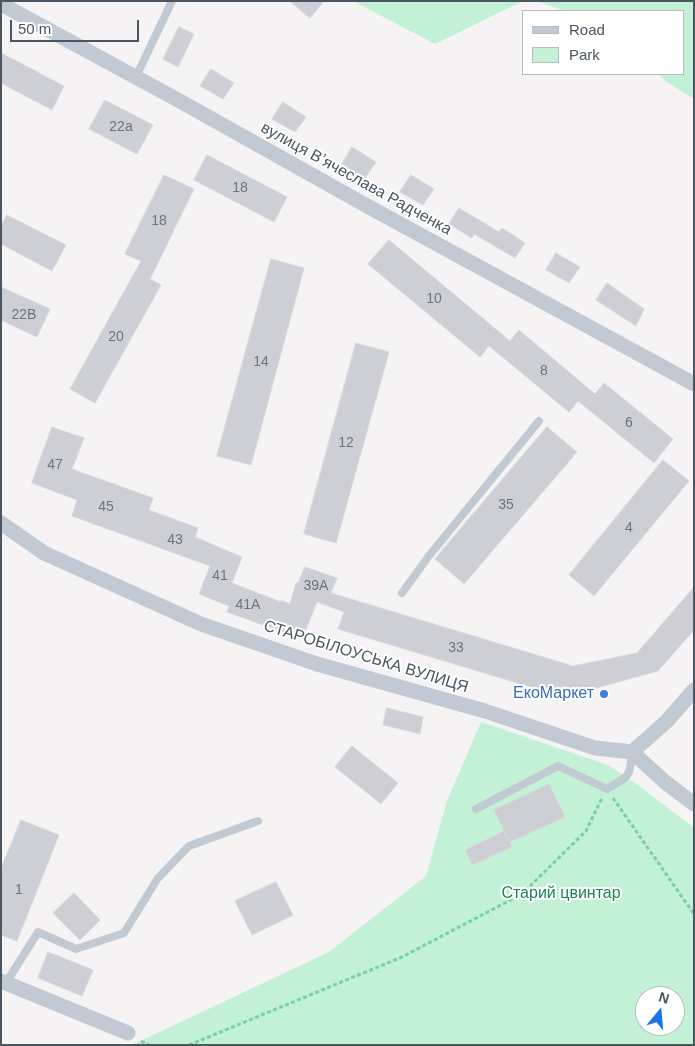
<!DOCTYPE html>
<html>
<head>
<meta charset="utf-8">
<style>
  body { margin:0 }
  #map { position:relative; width:695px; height:1046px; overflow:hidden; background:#f5f3f3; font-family:Arial,sans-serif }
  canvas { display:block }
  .frame { position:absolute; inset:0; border:2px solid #4a5661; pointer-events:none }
  .legend { position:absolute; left:522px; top:10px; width:162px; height:65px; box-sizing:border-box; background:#fff; border:1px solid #b7bbc0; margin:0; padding:6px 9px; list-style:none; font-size:15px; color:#4a5661 }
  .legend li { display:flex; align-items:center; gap:10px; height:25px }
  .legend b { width:25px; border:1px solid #b7bbc0 }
  .north { position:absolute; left:635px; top:986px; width:50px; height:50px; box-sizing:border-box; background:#fff; border:1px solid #b7bbc0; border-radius:50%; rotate:17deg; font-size:14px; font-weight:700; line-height:20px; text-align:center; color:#4a5661 }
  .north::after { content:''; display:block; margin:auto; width:18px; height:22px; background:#1a73e8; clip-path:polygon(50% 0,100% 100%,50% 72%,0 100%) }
  .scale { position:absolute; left:10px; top:20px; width:129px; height:22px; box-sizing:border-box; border:2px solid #4a5661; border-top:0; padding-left:6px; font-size:15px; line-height:18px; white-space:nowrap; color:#4a5661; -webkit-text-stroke:4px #fff; paint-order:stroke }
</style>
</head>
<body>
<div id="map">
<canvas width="695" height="1046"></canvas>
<div class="frame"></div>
<ul class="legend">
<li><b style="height:6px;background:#c1cad2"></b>Road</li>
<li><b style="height:14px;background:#c3f1d5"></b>Park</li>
</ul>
<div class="north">N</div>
<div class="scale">50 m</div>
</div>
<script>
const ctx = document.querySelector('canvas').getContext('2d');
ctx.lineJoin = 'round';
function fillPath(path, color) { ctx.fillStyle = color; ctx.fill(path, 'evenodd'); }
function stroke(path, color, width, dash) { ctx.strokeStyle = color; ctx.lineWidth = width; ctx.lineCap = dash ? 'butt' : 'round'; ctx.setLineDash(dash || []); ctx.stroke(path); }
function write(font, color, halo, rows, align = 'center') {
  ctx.font = font + ' Arial,sans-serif'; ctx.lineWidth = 4; ctx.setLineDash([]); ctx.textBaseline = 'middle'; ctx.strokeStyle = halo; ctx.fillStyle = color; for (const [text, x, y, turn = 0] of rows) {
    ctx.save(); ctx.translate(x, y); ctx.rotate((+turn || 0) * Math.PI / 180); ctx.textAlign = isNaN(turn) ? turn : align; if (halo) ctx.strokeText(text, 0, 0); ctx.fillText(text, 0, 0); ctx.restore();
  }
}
fillPath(new Path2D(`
  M353 1H523L435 44Z
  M537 1H694V99L665 81 659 74H684V11H565Z
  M481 722 608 765 638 785 694 828V1045H132L329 952 426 876 447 801ZM645 996H675V1026H645Z`), '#c3f1d5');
const building = new Path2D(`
  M290 1H324L310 18Z
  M179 27 194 34 178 67 163 59Z
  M1 53 64 86 52 110 1 83Z
  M211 69 234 83 223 99 200 86Z
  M105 100 153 125 137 154 89 129Z
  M283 102 306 117 295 132 272 119Z
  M352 147 376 162 365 178 342 164Z
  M207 155 287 197 274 222 194 180Z
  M164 175 194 189 150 279 161 285 95 403 70 389 141 261 125 254Z
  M411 175 434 189 423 205 400 192Z
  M459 208 499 232 502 228 525 243 515 258 474 234 472 238 449 224Z
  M7 215 66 245 52 271 1 244V226Z
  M389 240 510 341 519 330 595 394 604 383 673 439 654 463 578 401 569 412 489 346 480 357 368 264Z
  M556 253 580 267 569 283 546 270Z
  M271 259 304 268 251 465 217 456Z
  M607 283 644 309 636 326 596 300Z
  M1 287 50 309 37 337 1 320Z
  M356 343 389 352 336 543 304 534Z
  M52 427 84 438 72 469 153 498 149 510 198 528 195 537 242 557 232 583 281 602V600L290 604 296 583H298L305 567 337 578 331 593 573 666 637 653 694 587V630L658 671 564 697 338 629 344 612 317 602 302 639 227 612 229 606 199 594 210 566 72 516 77 500 32 483Z
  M547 427 577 452 464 584 435 559Z
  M663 460 689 481 594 596 569 575Z
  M387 708 423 717 420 734 383 725Z
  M352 746 398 783 381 804 335 767Z
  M549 784 565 817 510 842 512 847 472 865 465 850 504 831 509 841 494 810Z
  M21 820 59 835 17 941 1 935V869Z
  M276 882 293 915 252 935 235 901Z
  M74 893 100 920 80 940 53 913Z
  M48 952 93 970 82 996 38 978Z`);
fillPath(building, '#cdcfd5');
stroke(building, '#d7d9de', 1);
stroke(new Path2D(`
  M613 798 694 914
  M141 1041 149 1045
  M189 1045 402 957 522 894 586 831 602 798`), '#7ad0a6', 3, [4, 2.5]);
stroke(new Path2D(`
  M136 77 172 1
  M402 593 428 557 539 421
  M476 809 558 766 607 789C629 775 630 779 632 752
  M6 983 38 932 76 949 124 933 158 878 189 846 258 821`), '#c1cad2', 8);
stroke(new Path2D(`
  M1 4 178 100 369 207 694 384
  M1 523 44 553 201 624 317 664 485 711 595 748 632 752 665 782 694 804
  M632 752 667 721 694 690
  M1 981 128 1033`), '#c1cad2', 15);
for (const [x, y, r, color] of [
  [604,694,5,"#3f7fe0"]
]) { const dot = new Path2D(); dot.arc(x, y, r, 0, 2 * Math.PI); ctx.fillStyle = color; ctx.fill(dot); stroke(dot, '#fff', 2); }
write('14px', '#6b747e', null, [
  ["22а",121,127],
  ["18",240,188],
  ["18",159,221],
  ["10",434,299],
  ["22В",24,315],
  ["20",116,337],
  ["14",261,362],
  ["8",544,371],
  ["6",629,423],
  ["12",346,443],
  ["47",55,465],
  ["35",506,505],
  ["45",106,507],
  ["4",629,528],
  ["43",175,540],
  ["41",220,576],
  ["39А",316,586],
  ["41А",248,605],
  ["33",456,648],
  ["1",19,890]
]);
write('16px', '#4a5661', '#fff', [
  ["вулиця Вʼячеслава Радченка",356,179,29],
  ["СТАРОБІЛОУСЬКА ВУЛИЦЯ",366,657,17]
]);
write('16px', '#366cbe', '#fff', [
  ["ЕкоМаркет",594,694]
], 'right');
write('16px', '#17864f', '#fff', [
  ["Старий цвинтар",561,894]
]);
</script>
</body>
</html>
